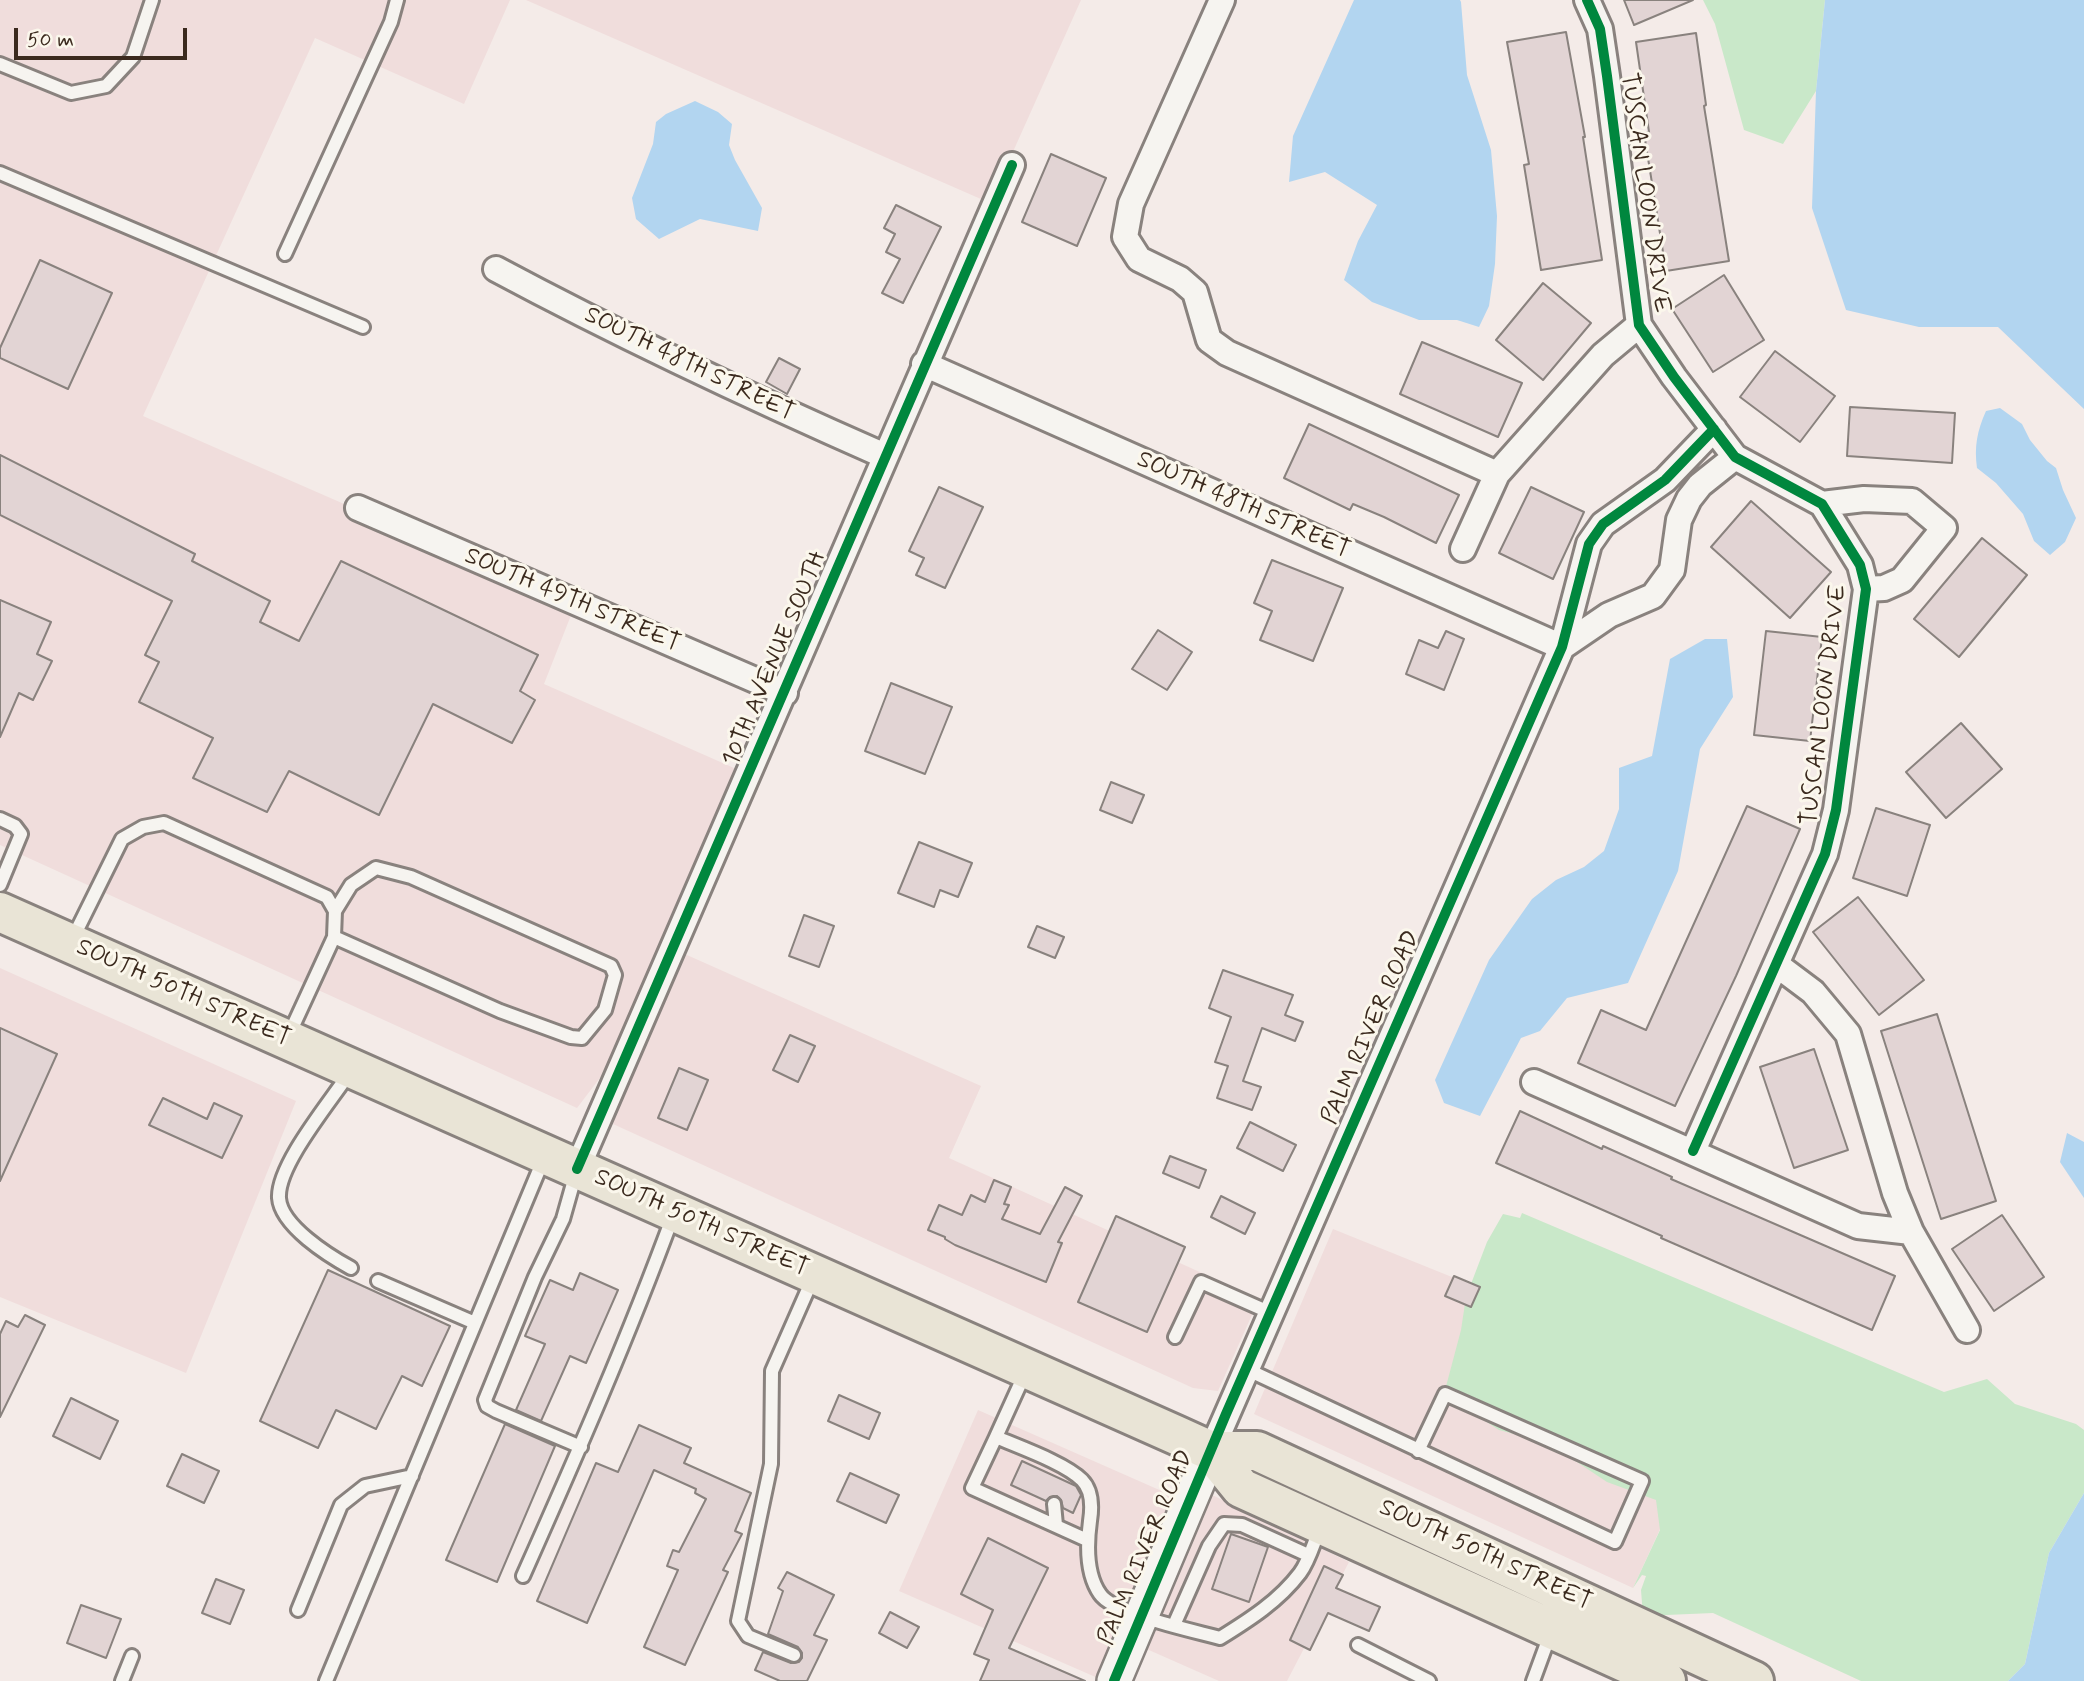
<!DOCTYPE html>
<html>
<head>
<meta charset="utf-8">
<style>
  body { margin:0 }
  #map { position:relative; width:2084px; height:1681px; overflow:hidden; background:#f4ebe8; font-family:Mynerve,sans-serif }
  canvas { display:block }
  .scale { position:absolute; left:14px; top:28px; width:173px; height:32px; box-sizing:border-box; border:4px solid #3b2a1e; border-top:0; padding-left:9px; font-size:21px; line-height:24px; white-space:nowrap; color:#3b2a1e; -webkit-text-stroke:5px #fbf7ec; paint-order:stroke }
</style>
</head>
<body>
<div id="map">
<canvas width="2084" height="1681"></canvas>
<div class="scale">50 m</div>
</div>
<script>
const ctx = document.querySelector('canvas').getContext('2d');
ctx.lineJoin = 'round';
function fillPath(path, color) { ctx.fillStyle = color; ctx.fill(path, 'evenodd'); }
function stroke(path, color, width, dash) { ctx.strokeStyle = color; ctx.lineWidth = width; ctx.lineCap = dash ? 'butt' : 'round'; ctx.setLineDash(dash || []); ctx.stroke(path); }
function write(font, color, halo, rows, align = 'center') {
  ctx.font = font + ' Mynerve,sans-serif'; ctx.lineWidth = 6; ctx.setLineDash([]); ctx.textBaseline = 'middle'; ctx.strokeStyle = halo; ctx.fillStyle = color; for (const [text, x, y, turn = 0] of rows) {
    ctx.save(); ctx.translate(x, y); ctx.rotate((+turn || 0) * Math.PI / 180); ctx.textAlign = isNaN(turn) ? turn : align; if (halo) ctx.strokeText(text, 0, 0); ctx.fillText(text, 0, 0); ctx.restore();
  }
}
fillPath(new Path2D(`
  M0 0H510L464 104 315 38 143 416 575 605 544 684 743 772 609 1066 577 1108 0 845Z
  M526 0H1081L990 203Z
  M678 951 981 1086 949 1158 1259 1299 1218 1391 1193 1388 613 1124 625 1078Z
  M0 968 296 1101 186 1373 0 1297Z
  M1333 1229 1489 1292 1677 1492 1633 1588 1254 1414Z
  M978 1410 1173 1496 1100 1679 899 1591Z
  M1198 1488 1349 1562 1287 1681H1219L1133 1643Z`), '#f0dddc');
fillPath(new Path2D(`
  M1703 0H1825L1816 91 1783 144 1744 130 1715 24Z
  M1522 1213 1944 1392 1987 1379 2015 1404 2076 1424 2084 1430V1493L2049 1553 2025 1664 2008 1681H1861L1713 1613 1643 1616 1641 1590 1646 1576 1642 1575 1633 1588 1660 1530 1656 1500 1607 1482 1577 1462 1533 1439 1499 1430 1444 1394 1461 1330 1466 1297 1487 1242 1503 1214 1520 1218Z`), '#c9e8c9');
fillPath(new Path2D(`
  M1354 0H1460L1461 2 1467 75 1491 150 1497 216 1495 264 1489 306 1479 327 1457 320H1419L1372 302 1344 280 1358 241 1377 205 1325 172 1289 182 1293 136Z
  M1825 0H2084V409L1998 327H1919L1846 310 1812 208 1816 91Z
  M695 101 718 112 732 124 729 145 735 160 762 208 758 231 700 219 659 239 636 219 632 198 653 144 656 122 666 114Z
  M2000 408 2022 424 2030 440 2047 461 2056 468 2063 490 2076 518 2065 542 2050 555 2034 541 2023 514 1996 483 1977 468C1974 447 1977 431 1986 411Z
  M1705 639H1727L1733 697 1700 749 1678 871 1628 983 1567 998 1540 1031 1521 1038 1480 1116 1444 1103 1435 1080 1489 960 1532 899 1556 880 1584 867 1604 851 1619 809V768L1652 756 1670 659Z
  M2067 1133 2084 1142V1198L2060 1162Z
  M2084 1493V1681H2008L2025 1664 2049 1553Z`), '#b2d5f0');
const building = new Path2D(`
  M1624 0H1693L1634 25Z
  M1566 32 1585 137H1583L1602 260 1541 270 1524 165 1529 164 1507 42Z
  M1696 33 1706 105 1704 106 1729 261 1666 271 1644 133 1649 132 1636 42Z
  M1051 154 1106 178 1077 246 1022 222Z
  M896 205 941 227 903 303 882 293 900 259 886 252 895 234 884 228Z
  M40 260 112 293 68 389 0 358V348Z
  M1724 275 1764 340 1713 372 1672 309Z
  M1543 283 1591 323 1543 380 1496 340Z
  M1422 342 1522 383 1498 437 1400 394Z
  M1775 351 1835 396 1800 442 1740 397Z
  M779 358 800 369 787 394 766 382Z
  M1850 407 1955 413 1952 463 1847 456Z
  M1309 424 1459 495 1436 543 1384 517 1353 504 1350 510 1284 478Z
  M0 455 195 554 192 561 270 601 260 622 299 641 341 561 538 655 520 691 535 700 512 743 433 704 379 815 289 771 267 812 193 778 213 738 139 702 159 662 145 655 172 601 0 515Z
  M939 487 983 507 945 588 916 575 924 558 909 551Z
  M1531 487 1584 512 1553 579 1499 553Z
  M1751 501 1831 572 1790 618 1711 547Z
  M1982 538 2027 575 1959 657 1914 619Z
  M1272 560 1343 588 1313 661 1260 640 1272 611 1254 603Z
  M0 600 51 622 37 654 52 661 33 700 19 693 0 737Z
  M1158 630 1192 652 1167 690 1132 669Z
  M1446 631 1464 639 1444 690 1406 674 1419 640 1438 648Z
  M1766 631 1822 637 1810 741 1754 735Z
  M891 683 952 707 925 774 865 751Z
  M1961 723 2002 769 1946 818 1906 772Z
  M1111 782 1144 795 1132 823 1100 810Z
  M1747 806 1800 829 1736 976 1675 1106 1578 1063 1601 1010 1646 1030Z
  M1876 808 1930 825 1907 896 1853 878Z
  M919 842 972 863 958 897 940 890 934 907 898 893Z
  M1858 897 1924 980 1879 1015 1813 932Z
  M804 915 834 926 819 967 789 956Z
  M1037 926 1064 937 1055 958 1028 947Z
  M1223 970 1293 995 1285 1015 1303 1022 1295 1041 1262 1028 1243 1081 1261 1087 1252 1110 1217 1098 1228 1066 1215 1062 1231 1017 1209 1008Z
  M1937 1014 1996 1201 1941 1219 1881 1031Z
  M0 1028 57 1054 0 1181Z
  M790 1035 815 1046 798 1082 773 1070Z
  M1814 1049 1848 1150 1794 1168 1760 1067Z
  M679 1068 708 1080 687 1130 658 1118Z
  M163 1098 207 1119 214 1103 242 1116 222 1158 149 1125Z
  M1520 1111 1602 1149 1603 1146 1672 1177 1671 1179 1895 1276 1872 1330 1661 1238 1662 1236 1496 1163Z
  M1250 1122 1296 1145 1283 1171 1237 1148Z
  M1170 1156 1206 1170 1199 1188 1163 1173Z
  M994 1180 1011 1187 1004 1204 1009 1205 1002 1219 1040 1234 1065 1187 1082 1196 1058 1242 1062 1243 1046 1282 955 1245 945 1239V1237L928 1230 939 1205 962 1215 971 1195 985 1202Z
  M1221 1196 1255 1213 1245 1234 1211 1217Z
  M2002 1215 2044 1277 1994 1311 1952 1249Z
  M1116 1216 1185 1247 1147 1332 1078 1302Z
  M328 1270 450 1326 422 1386 402 1376 376 1429 336 1410 318 1448 260 1421Z
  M580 1273 618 1290 586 1363 570 1356 541 1421 516 1410 545 1344 525 1336 550 1280 573 1290Z
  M1454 1276 1480 1287 1471 1307 1445 1296Z
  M25 1315 45 1325 0 1417V1334L6 1321 18 1327Z
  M839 1395 880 1413 869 1439 828 1421Z
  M71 1398 118 1421 100 1459 53 1436Z
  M505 1424 555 1446 497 1582 446 1560Z
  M639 1425 691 1448 684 1463 751 1493 735 1531 742 1534 723 1570 728 1572 685 1665 644 1647 678 1570 667 1566 673 1550 679 1552 706 1499 695 1493 696 1489 654 1470 587 1623 537 1601 596 1463 618 1472Z
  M182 1454 219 1471 204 1503 167 1486Z
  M1022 1461 1076 1486 1081 1495 1073 1513 1063 1508 1061 1500 1057 1496 1050 1497 1046 1501 1011 1485Z
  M850 1473 899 1495 886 1523 837 1501Z
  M1231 1534 1268 1547 1249 1602 1212 1589Z
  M988 1538 1048 1568 1009 1648 1085 1681H980L989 1660 974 1654 993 1610 961 1594Z
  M1324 1566 1343 1575 1336 1588 1380 1607 1369 1631 1328 1613 1310 1650 1290 1640Z
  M787 1572 834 1595 814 1635 827 1640 807 1681H780L755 1670 763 1652 791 1663 799 1662 802 1658V1653L798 1647 768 1634 783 1591 778 1588Z
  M216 1579 244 1590 230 1624 202 1613Z
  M81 1605 121 1619 106 1658 67 1643Z
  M890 1612 919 1627 907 1648 879 1633Z`);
fillPath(building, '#e2d4d4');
stroke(building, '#89827e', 2);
const lane = new Path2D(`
  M0 64 71 93 106 86 133 57 152 0
  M0 173 363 327
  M285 254 391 22 397 0
  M0 819 15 826 21 834 0 885
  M334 937 500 1011 571 1037 582 1038 605 1010 615 975 611 966 411 877 376 868 351 885 335 911
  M72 940 122 839 143 827 164 823 327 897 335 911 334 937 288 1037
  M350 1072C331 1101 277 1165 279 1198 281 1226 329 1256 351 1268
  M576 1173 563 1219 535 1277 485 1400 487 1406 496 1411 581 1447
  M378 1281 475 1323
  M1175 1337 1201 1282 1271 1313
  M1246 1369 1615 1542 1642 1481 1445 1394 1418 1451
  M1026 1371 996 1437C1019 1447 1065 1463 1082 1480 1092 1490 1092 1508 1090 1521 1087 1543 1086 1574 1100 1594 1113 1614 1195 1631 1220 1638 1249 1620 1279 1601 1300 1573 1309 1561 1314 1542 1320 1528
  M996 1437 972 1488 1087 1540
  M1054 1504 1056 1525
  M523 1576C576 1457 628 1338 673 1216
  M298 1610 341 1505 365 1486 412 1476
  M1174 1625 1209 1546 1224 1524 1242 1525 1308 1555
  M1358 1645 1429 1681
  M794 1655 748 1636 738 1621 771 1464 772 1371 813 1278
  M122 1681 132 1656
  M326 1681 544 1158
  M1533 1681 1551 1632`);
const street = new Path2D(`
  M1222 0 1131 204 1125 237 1139 259 1180 279 1195 292 1209 340 1227 353 1497 474
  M1587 0 1600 29 1607 76 1639 325 1674 377 1735 457 1822 504 1860 565 1866 589 1836 810 1825 854 1693 1151
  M496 269C623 337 753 398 885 456
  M924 364 1562 647
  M1822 504 1864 499 1912 501 1944 528 1902 580 1884 588 1866 589
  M358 508 785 693
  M1463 549 1497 474 1603 355 1639 325
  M1562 647 1609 615 1653 596 1672 570 1679 520 1689 499 1700 485 1735 457
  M1777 965 1813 992 1848 1034 1895 1193 1911 1232 1967 1330
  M1534 1082 1858 1226 1911 1232
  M577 1169 1012 165
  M1211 1451 1562 647 1589 544 1603 524 1665 480 1714 429`);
const secondary = new Path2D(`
  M1114 1681 1211 1451`);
const primary = new Path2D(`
  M0 912 1176 1435 1211 1451 1241 1488 1666 1681
  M1211 1451H1257L1754 1681`);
stroke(lane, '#89827e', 18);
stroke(street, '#89827e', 30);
stroke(secondary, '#89827e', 38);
stroke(primary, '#89827e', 44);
stroke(lane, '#f6f4f0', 12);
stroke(street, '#f6f4f0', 24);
stroke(secondary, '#f6f4f0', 33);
stroke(primary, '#e9e4d6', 38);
stroke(new Path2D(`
  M1587 0 1600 29 1607 76 1639 325 1674 377 1735 457 1822 504 1860 565 1866 589 1836 810 1825 854 1693 1151
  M577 1169 1012 165
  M1114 1681 1226 1414 1562 647 1589 544 1603 524 1665 480 1714 429`), '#00873e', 10);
write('24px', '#3b2a1e', '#fbf7ec', [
  ["TUSCAN LOON DRIVE",1644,193,82],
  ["SOUTH 48TH STREET",689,365,26],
  ["SOUTH 48TH STREET",1243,506,24],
  ["SOUTH 49TH STREET",572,601,23],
  ["10TH AVENUE SOUTH",776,659,-67],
  ["TUSCAN LOON DRIVE",1825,705,-83],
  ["SOUTH 50TH STREET",183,994,24],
  ["PALM RIVER ROAD",1372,1028,-66],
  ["SOUTH 50TH STREET",701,1224,24],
  ["PALM RIVER ROAD",1147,1548,-67],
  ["SOUTH 50TH STREET",1485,1556,25]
]);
</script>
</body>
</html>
